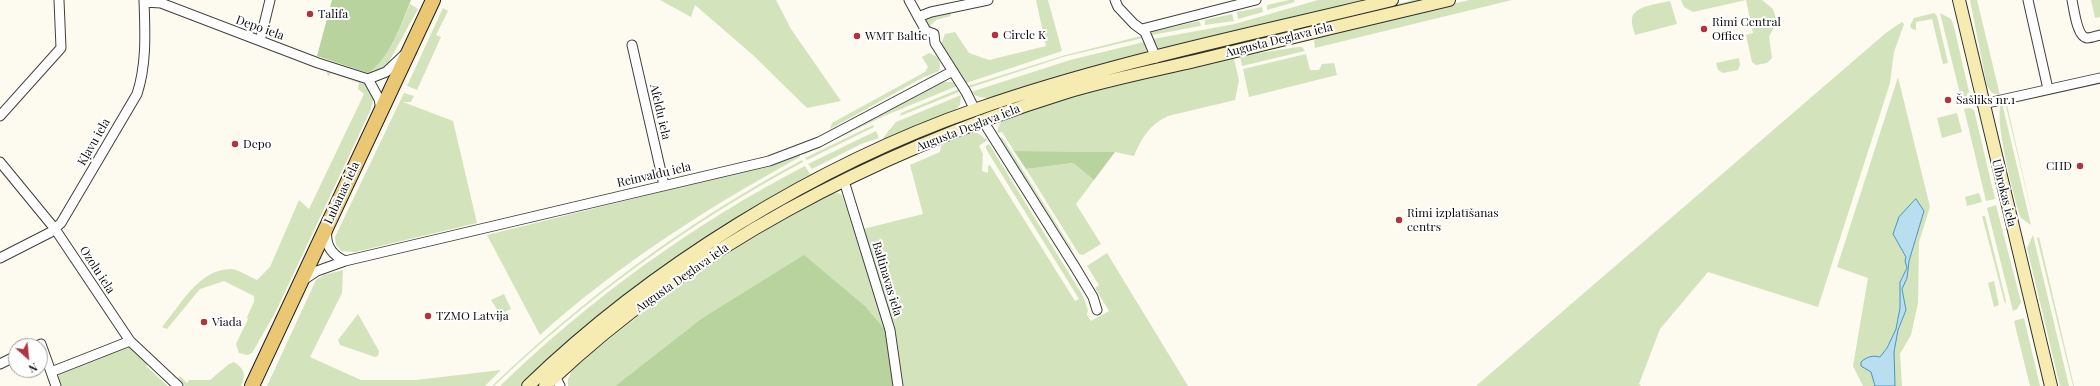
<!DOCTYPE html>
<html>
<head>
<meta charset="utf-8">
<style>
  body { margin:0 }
  #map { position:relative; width:2100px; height:386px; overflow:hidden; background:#fdfaef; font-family:"Playfair Display",serif }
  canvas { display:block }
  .north { position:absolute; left:8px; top:338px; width:40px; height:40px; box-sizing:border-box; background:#fff; border:1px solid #9e9e9e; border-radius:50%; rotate:153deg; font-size:11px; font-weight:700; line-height:16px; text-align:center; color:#0d0d0d }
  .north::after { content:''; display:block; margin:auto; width:14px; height:18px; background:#af3440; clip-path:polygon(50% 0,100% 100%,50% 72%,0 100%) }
</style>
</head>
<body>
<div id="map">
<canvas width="2100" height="386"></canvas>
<div class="north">N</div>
</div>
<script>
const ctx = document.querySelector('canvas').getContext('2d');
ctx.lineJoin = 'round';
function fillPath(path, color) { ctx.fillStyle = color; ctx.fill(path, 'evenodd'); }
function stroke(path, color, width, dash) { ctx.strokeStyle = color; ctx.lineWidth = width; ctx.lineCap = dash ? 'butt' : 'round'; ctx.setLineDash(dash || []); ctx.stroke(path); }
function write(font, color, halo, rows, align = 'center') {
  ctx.font = font + ' "Playfair Display",serif'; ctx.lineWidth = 4; ctx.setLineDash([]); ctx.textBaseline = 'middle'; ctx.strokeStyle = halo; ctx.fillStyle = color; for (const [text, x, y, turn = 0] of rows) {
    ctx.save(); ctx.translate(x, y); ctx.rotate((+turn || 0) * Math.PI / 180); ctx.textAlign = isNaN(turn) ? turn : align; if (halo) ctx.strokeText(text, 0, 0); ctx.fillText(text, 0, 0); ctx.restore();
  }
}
fillPath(new Path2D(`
  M660 0H776L791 29 841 101 807 108 754 56 695 5 691 17Z
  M1036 0H1048L1062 51 966 83 941 44 945 34 955 32 969 53 989 60 1046 46Z
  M1289 0H1294L1295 2 1267 10V5Z
  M1318 0H1375L1159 51 1154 44 1153 39 1235 24Z
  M1413 0H1427L1344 20 1341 19Z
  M1469 0H1512L1315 48 1314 41 1319 36Z
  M1681 0H1746L1693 12 1684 7Z
  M1746 0H1762L1773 9 1777 21 1769 37 1772 58 1767 63 1756 65 1752 62 1746 35 1753 33Z
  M1970 0H1977L2000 95 1992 93 1987 86Z
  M2091 0H2100V17L2095 18Z
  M1670 1 1677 24 1635 35C1634 30 1631 24 1632 19 1633 5 1660 4 1670 1Z
  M410 4 418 9 386 67 374 75 368 73C388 60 401 26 410 4Z
  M1262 7 1263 12 1238 19 1237 12Z
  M443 8 448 11 436 35 441 37 417 90 407 86Z
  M950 11 951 16 936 20 929 27 925 21 927 17Z
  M1934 13 1937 16 1948 63 1943 64 1932 19 1916 22V30L1912 29 1910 26 1914 18Z
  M1940 13 1951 19 1954 27 1970 96 1968 99 1962 102Z
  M1232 14 1234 21 1205 25V20Z
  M1199 21 1201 25 1200 26 1152 35V32Z
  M1327 22 1329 23 1328 24 1087 80Z
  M1902 22 1904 24 1894 52 1890 83 1818 307 1708 272 1660 329 1639 384 1641 386H1476L1887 32Z
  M1141 36 1143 38 1063 57 969 88 968 86 1062 56Z
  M1144 42 1146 44V54L996 98C987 98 978 99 971 92L1070 60Z
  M1298 47H1302L1305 51 1242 66 1240 56Z
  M929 53C938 56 942 61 939 71L922 78 830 129 832 123 925 72 928 67 922 57Z
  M1306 54 1310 70H1319L1322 64 1334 63 1337 75 1249 97 1243 69Z
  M1232 58 1234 59 1239 80 1235 100 1168 116C1149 125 1142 138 1134 156L1115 152 1014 151 1002 132 998 133C997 125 1001 122 1007 117L1084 94Z
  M1739 58 1740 65 1738 70 1723 73 1718 70 1716 63Z
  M330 71 365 84 374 95 371 109 276 311 252 353 247 355 239 353 236 344 248 319 247 317 254 302V296L224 281 200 289 167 329 162 327C180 306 199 268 232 269 239 270 250 277 257 280L270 267 299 200 309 209 364 94 358 89 359 83 331 73 328 77 327 72Z
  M1898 77 1930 207 1919 242 1918 303 1911 335 1900 354 1902 386H1895L1894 352 1898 330 1906 310 1902 289 1907 278 1909 261 1924 211 1914 200 1895 238 1906 257 1905 261 1907 268 1900 282V308L1896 329 1887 348 1880 357H1870L1861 363V366L1871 372 1875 386H1863L1853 366 1868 278 1837 267Z
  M941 82H952L957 86 884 116 803 155 802 153Z
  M1073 84 890 154 889 151 1010 104Z
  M959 89V92L900 116 901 113Z
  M2067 89V91L2007 105 2034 223 2005 102Z
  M404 93 414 96 411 102H403L453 121 477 223 355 252 342 251 336 245 335 237Z
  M961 95 960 105 951 114 885 142 883 138 896 122Z
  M2002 103 2031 225 2021 218C2015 203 1992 112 2002 103Z
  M1970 108 1974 110 1995 199 1986 201 1964 109Z
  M1957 113 1962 132 1942 138 1937 118Z
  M873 125 874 127 807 160 805 158Z
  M876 131 879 138 861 144 812 169 808 164Z
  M975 131 987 140 979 146 983 154 982 171 988 173V166L990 165 1075 301 1079 299 986 149V146L989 144 1083 296 1088 310 1087 315 1091 321 1109 311 1095 288 1099 285 1087 266 1107 253 1188 386H903L897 343 863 229 923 214 910 165 940 152 941 146 954 137Z
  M1002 137 1074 252 1070 248 1000 138Z
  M800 154V157C707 208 619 264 540 335L487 235 713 179Z
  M802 160 803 162C689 223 588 297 494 386H492C586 296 687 222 802 160Z
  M1073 163 1094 180 1076 204 1101 244 1083 255 1079 254 1026 169Z
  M805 166 810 174 828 166 580 333 521 386H500C591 298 693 224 805 166Z
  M838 193 842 195 888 333 866 307 701 319 615 386H568V379L573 368C611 338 649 306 689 279 734 248 782 221 830 194Z
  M1979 193 1982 202 1967 206 1965 197Z
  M1996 205 2021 302 2017 309 2013 311 1987 208Z
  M1982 216H1985L2006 301 2005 304Z
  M2033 235 2069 386H2060L2027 248Z
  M2039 237 2074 386H2073L2037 238Z
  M343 270 342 293 310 357 361 380H416L501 370 485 386H267L316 280 324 275Z
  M1994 281 1999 305 1994 307 1988 283Z
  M504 294 511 309 500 314 491 300Z
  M358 314 379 351 378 356 375 357 340 345 338 340Z
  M2024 318 2040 386H2030L2014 321Z
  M128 347H132L148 363 146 366 168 386H60L57 378 60 373Z
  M234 362C245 369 246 375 241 386H185L178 379 180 376 187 383 189 380H210L229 364Z`), '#d3e4bc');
fillPath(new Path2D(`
  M332 0H411C402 23 389 60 368 73L317 56Z
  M1014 151 1115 152 1094 180 1073 163 1026 169Z
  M804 255 866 307 888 333 894 386H615L701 319Z`), '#b8d39d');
const water = new Path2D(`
  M1916 199 1924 211 1909 261 1907 278 1902 289 1906 310 1898 330 1894 352 1895 386H1875L1871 372 1861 366V362C1866 357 1873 355 1880 357L1887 348 1896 329 1900 308V282L1907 268 1905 261 1906 257 1893 234 1899 217Z`);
fillPath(water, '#b9def0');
stroke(water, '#4895bf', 1);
const street = new Path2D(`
  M909 0 926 31 934 34 935 43 966 92 975 110
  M1115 0 1118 7 1134 24 1145 32 1156 58
  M2028 0 2048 89
  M2072 0C2074 9 2077 37 2087 38 2091 38 2096 36 2100 35
  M144 2 161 3 318 63 368 79 386 72 405 54
  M918 17 931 12 988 0
  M1142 29 1256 0
  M260 41 270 0
  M632 45 664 185
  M368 79 379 99 381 110
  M1983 104 2100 78
  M0 116 61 48 59 0
  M983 121 1075 267 1093 297 1097 310
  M0 162 55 229 130 341 178 386
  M844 181 890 330 898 386
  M327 231C325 245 332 255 345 261
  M0 258 51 232 61 223 137 94C147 64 145 31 144 0
  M302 281 317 271 345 261 769 161 819 142 953 71
  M37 346 41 344 51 372
  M0 364 16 356
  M555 376 560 386
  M56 386 51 372 130 341`);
const secondary = new Path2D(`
  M1959 0 2051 386
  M528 386C650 268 816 165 977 109 1112 62 1253 34 1392 0
  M545 386C689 248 875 152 1064 93 1107 80 1152 71 1195 61 1280 40 1364 20 1449 0`);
const primary = new Path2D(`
  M252 386 433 0`);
stroke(street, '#404040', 11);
stroke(secondary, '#2f2f2f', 14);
stroke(primary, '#1e1e1e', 16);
stroke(street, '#fff', 9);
stroke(secondary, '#f6ebb1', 12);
stroke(primary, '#eac773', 14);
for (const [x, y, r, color] of [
  [310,14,4,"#af3440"],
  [1704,29,4,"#af3440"],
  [995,35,4,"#af3440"],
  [857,36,4,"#af3440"],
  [1948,100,4,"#af3440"],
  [235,144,4,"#af3440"],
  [2080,166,4,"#af3440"],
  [1399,220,4,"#af3440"],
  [428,316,4,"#af3440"],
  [204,322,4,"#af3440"]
]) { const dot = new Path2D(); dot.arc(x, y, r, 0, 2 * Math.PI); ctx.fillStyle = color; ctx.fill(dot); stroke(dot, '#fff', 1.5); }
write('12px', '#0d0d0d', '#fff', [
  ["Talifa",318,14],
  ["Rimi Central",1712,22],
  ["Office",1712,36],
  ["Circle K",1003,35],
  ["WMT Baltic",865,36],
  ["Šašliks nr.1",1956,100],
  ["Depo",243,144],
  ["CHD",2072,166,"right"],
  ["Rimi izplatīšanas",1407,213],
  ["centrs",1407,227],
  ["TZMO Latvija",436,316],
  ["Viada",212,322]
], 'left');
write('12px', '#0d0d0d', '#fff', [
  ["Depo iela",260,28,20],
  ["Augusta Deglava iela",1279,40,-14],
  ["Afeldu iela",660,112,77],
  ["Augusta Deglava iela",968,128,-21],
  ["Kļavu iela",94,142,-60],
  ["Reinvaldu iela",654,175,-13],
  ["Lubānas iela",342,193,-65],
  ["Ulbrokas iela",2004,193,76],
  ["Ozolu iela",97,270,57],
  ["Augusta Deglava iela",682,278,-35],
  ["Baltinavas iela",887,279,73]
]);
</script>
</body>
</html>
